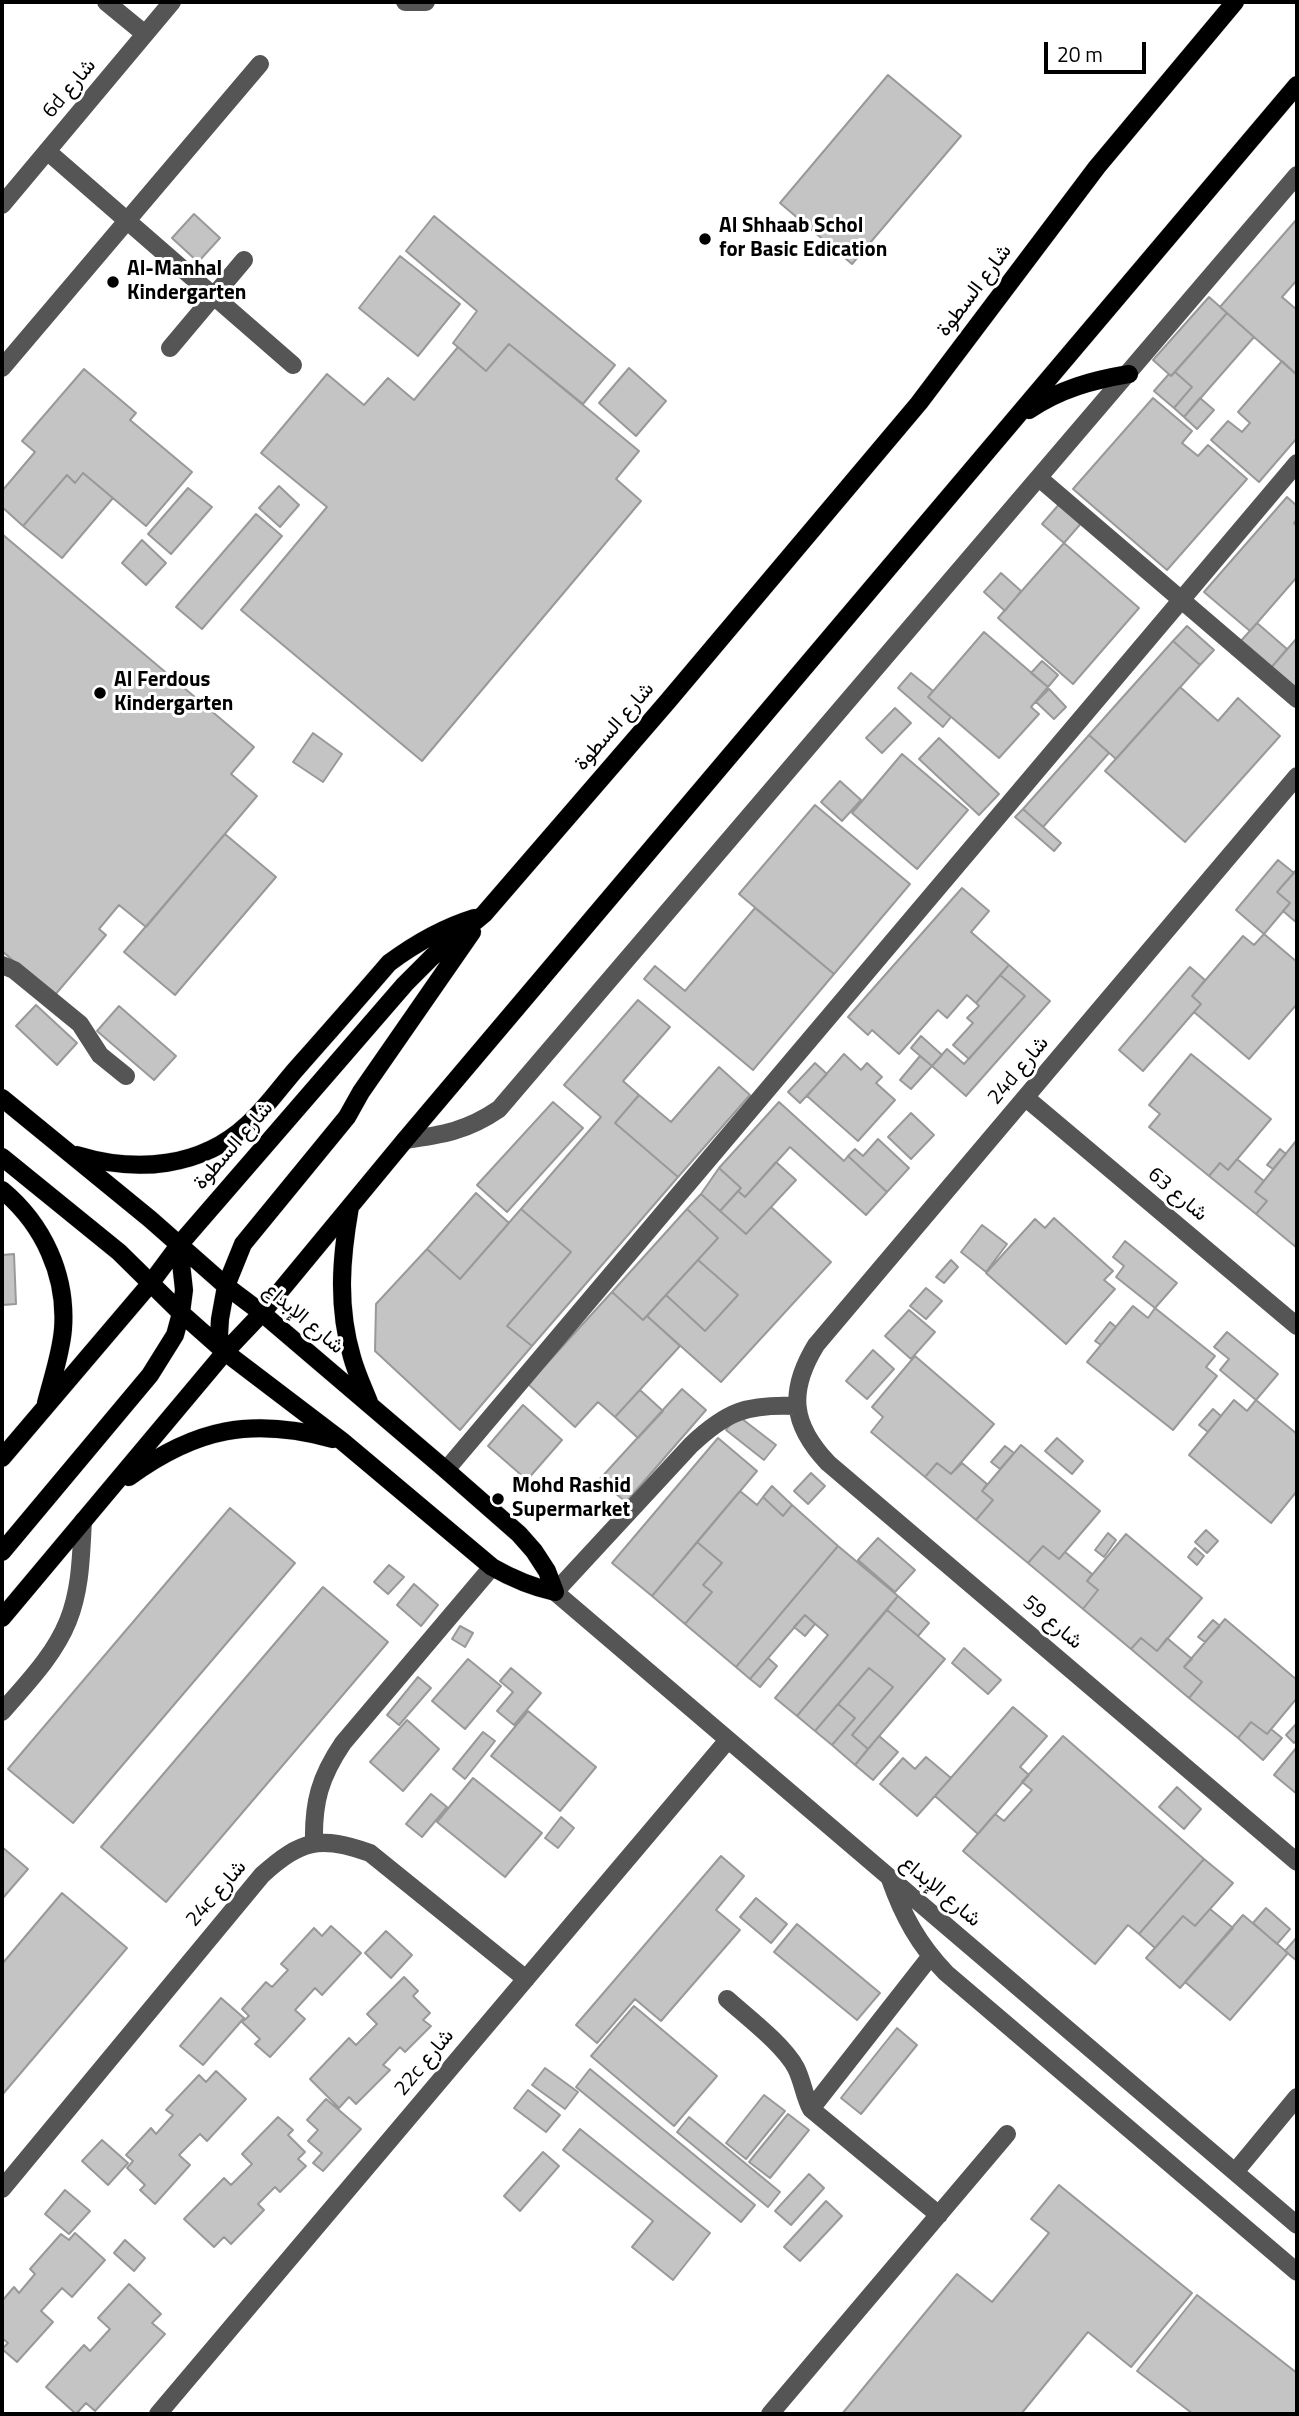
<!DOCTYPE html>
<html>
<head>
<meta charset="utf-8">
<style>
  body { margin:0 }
  #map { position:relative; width:1299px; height:2416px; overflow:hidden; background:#fff; font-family:"Titillium Web",sans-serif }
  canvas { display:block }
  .frame { position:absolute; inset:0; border:4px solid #000; pointer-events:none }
  .scale { position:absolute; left:1044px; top:42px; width:102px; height:32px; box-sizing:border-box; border:4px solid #000; border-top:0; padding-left:9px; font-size:21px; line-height:24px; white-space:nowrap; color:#000; -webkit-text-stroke:5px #fff; paint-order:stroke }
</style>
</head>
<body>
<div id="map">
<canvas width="1299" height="2416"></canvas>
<div class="frame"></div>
<div class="scale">20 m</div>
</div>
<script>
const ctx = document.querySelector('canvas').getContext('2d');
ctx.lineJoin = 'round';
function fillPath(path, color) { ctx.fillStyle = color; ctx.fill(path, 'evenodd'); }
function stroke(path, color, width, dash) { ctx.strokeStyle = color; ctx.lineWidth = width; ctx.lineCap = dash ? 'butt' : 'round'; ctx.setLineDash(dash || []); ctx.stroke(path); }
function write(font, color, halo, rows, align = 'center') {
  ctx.font = font + ' "Titillium Web",Vazirmatn,sans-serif'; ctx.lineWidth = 6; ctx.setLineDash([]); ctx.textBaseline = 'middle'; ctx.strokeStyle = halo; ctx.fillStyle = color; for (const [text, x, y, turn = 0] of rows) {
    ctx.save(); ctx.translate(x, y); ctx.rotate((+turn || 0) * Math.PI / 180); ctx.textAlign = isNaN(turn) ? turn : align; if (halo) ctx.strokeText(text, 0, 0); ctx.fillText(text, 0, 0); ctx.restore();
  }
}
const building = new Path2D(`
  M888 75 961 136 852 264 780 203Z
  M194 214 220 238 198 262 172 238Z
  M434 216 615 365 583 404 509 344 486 371 453 343 477 311 406 251Z
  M1297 219V280L1282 297 1297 310V375L1220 307Z
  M400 256 460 304 418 356 359 308Z
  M1209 297 1227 313 1171 376 1153 360Z
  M1227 313 1254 337 1184 417 1174 408 1192 387 1175 372Z
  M509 344 639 451 616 479 641 501 422 761 241 610 327 507 261 453 327 374 364 405 388 378 414 400 458 347 486 371Z
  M1282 361 1297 375V438L1259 482 1211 440 1228 421 1242 432 1250 423 1238 412Z
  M629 368 666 401 636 436 599 403Z
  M84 369 136 413 130 420 192 472 146 526 83 473 75 483 67 475 23 526 2 507V491L35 452 22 441Z
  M1175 372 1192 387 1174 408 1154 391 1169 374 1171 376Z
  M1153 398 1192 431 1182 443 1198 456 1208 445 1247 479 1167 570 1073 489Z
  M1200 398 1214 410 1197 429 1184 417Z
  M83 473 113 498 62 558 23 526 67 475 75 483Z
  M279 486 299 505 280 527 259 508Z
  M188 488 212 507 171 554 148 534Z
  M1287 497 1297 506V519L1294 523 1297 527V577L1250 631 1204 592Z
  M1062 501 1084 520 1064 543 1042 524Z
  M256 514 282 536 202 629 176 607Z
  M2 534 254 747 231 774 257 796 146 927 119 905 99 929 106 935 54 996 2 951Z
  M142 540 166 563 146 585 122 563Z
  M1064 543 1139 608 1073 684 998 618Z
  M1001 573 1021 591 1005 611 984 592Z
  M1257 623 1287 649 1270 669 1239 643Z
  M1187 626 1214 650 1200 665 1173 641Z
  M984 632 1048 687 1031 707 1039 714 999 758 928 697Z
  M1297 638V693L1270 669Z
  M1173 641 1200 665 1116 759 1089 735Z
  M1042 661 1058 675 1048 687 1031 673Z
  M911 673 933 691 928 697 951 717 943 727 898 688Z
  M1180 687 1218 721 1238 698 1280 736 1185 842 1105 771Z
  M1049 689 1066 707 1054 719 1036 702Z
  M895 708 911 723 882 753 866 738Z
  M313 733 342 754 323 782 293 762Z
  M1089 735 1109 753 1043 827 1023 809Z
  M939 738 999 794 979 815 919 759Z
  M902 754 968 810 917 869 852 813Z
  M840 781 861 800 842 821 821 802Z
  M815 805 910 884 834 974 739 894Z
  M1023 809 1061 843 1054 851 1015 817Z
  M225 834 276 877 175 995 124 952Z
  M1278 860 1294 873 1277 892 1290 903 1264 934 1236 910Z
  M1297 869V923L1283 911 1290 903 1277 892Z
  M962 888 989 911 971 932 1009 965 976 1003 967 995 947 1018 938 1010 899 1054 872 1030 868 1035 848 1017Z
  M755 908 834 974 753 1070 644 979 655 966 685 991Z
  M1264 934 1297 962V1004L1249 1059 1194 1012 1201 1004 1192 996 1243 936 1254 945Z
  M1009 965 1050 1001 966 1096 932 1066 947 1049 964 1064 1025 996 1000 975Z
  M1190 967 1205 980 1192 996 1201 1004 1143 1071 1119 1050Z
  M1000 975 1025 996 969 1059 953 1045 973 1023 967 1018 979 1006 976 1003Z
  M638 1000 670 1027 623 1081 639 1095 615 1123 678 1177 532 1346 507 1326 571 1252 521 1209 601 1117 564 1085Z
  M36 1005 77 1043 57 1065 16 1026Z
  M119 1006 176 1056 154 1080 97 1031Z
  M921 1036 942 1055 932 1066 911 1048Z
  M844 1054 861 1070 867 1063 882 1077 876 1083 895 1100 858 1141 807 1096Z
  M1191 1054 1271 1119 1228 1170 1220 1163 1209 1176 1149 1127 1160 1114 1149 1105Z
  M920 1056 932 1066 911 1089 900 1080Z
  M815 1063 827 1074 800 1103 788 1092Z
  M719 1067 750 1095 678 1177 615 1123 639 1095 671 1122Z
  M553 1102 583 1128 507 1212 477 1185Z
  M779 1102 844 1161 848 1156 887 1192 866 1215 790 1147 745 1197 738 1191 741 1188 719 1168Z
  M911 1113 934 1135 911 1159 888 1137Z
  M878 1139 909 1168 887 1192 848 1156 855 1149 863 1156Z
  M1296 1141 1297 1142V1248L1256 1214 1267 1201 1255 1192Z
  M1280 1149 1286 1154 1273 1169 1267 1165Z
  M1237 1159 1264 1181 1255 1192 1267 1201 1256 1214 1209 1176 1220 1163 1228 1170Z
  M776 1162 796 1180 746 1234 720 1211 738 1191 745 1197Z
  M719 1168 741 1188 720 1211 701 1194Z
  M476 1193 509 1223 460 1279 427 1249Z
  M701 1194 746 1234 771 1207 831 1262 721 1382 647 1316 666 1295 705 1331 738 1295 698 1260 718 1238 687 1209Z
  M521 1209 571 1252 507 1326 532 1346 460 1430 375 1351 376 1304 427 1249 460 1279Z
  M687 1209 718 1238 643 1320 612 1292Z
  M1054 1218 1113 1271 1104 1280 1115 1289 1066 1344 986 1273 1035 1219 1045 1228Z
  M982 1225 1007 1244 986 1272 961 1252Z
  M1125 1241 1177 1283 1155 1308 1116 1277 1124 1266 1113 1257Z
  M14 1254 16 1304 2 1305V1255Z
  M698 1260 738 1295 705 1331 666 1295Z
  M951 1260 958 1267 944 1283 936 1277Z
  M926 1288 942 1301 926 1319 910 1306Z
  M612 1292 643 1320 647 1316 680 1346 615 1417 598 1402 575 1427 528 1384Z
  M1133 1306 1148 1318 1155 1308 1215 1356 1206 1367 1217 1376 1173 1430 1087 1362Z
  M909 1310 935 1332 911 1359 885 1336Z
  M1110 1322 1116 1327 1101 1345 1095 1341Z
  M1227 1332 1278 1374 1256 1400 1220 1370 1229 1359 1214 1347Z
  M873 1350 894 1369 867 1399 846 1381Z
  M915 1356 994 1424 951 1474 937 1463 925 1477 871 1432 883 1417 872 1407Z
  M682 1389 706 1410 626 1502 599 1480Z
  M640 1390 663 1411 638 1438 615 1417Z
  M1234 1400 1247 1411 1256 1400 1297 1434V1491L1271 1523 1189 1455Z
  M523 1405 562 1440 527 1480 488 1446Z
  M1213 1409 1221 1416 1208 1432 1199 1425Z
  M737 1415 776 1445 764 1460 726 1430Z
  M718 1438 757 1471 652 1596 612 1563Z
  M1057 1438 1083 1461 1072 1474 1045 1451Z
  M1021 1445 1100 1511 1059 1559 1043 1546 1028 1563 976 1520 993 1500 982 1491Z
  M1005 1446 1014 1453 1000 1469 991 1462Z
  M937 1463 951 1474 962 1463 987 1484 982 1491 993 1500 976 1520 925 1477Z
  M811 1473 825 1486 808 1504 794 1491Z
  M772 1486 792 1505 783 1516 763 1497Z
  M740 1491 757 1505 763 1497 783 1516 792 1505 838 1546 736 1667 685 1624 712 1592 703 1585 722 1563 697 1542Z
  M230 1508 295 1563 73 1823 8 1769Z
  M1206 1530 1218 1541 1207 1553 1195 1542Z
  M1108 1533 1116 1540 1104 1557 1095 1550Z
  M1126 1534 1202 1598 1157 1651 1141 1638 1131 1649 1083 1609 1098 1590 1087 1581Z
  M878 1538 915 1570 895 1592 858 1560Z
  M697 1542 722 1563 703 1585 712 1592 685 1624 652 1596Z
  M838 1546 898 1596 797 1716 775 1698 828 1635 805 1615 750 1679 736 1667Z
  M1043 1546 1059 1559 1065 1552 1092 1574 1087 1581 1098 1590 1083 1609 1028 1563Z
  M1195 1548 1204 1556 1197 1565 1188 1557Z
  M389 1565 404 1577 388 1594 374 1582Z
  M414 1584 438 1605 421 1626 397 1605Z
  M323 1587 388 1642 166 1902 101 1847Z
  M898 1596 929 1623 918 1636 887 1610Z
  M887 1610 945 1659 868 1749 852 1735 893 1687 869 1668 815 1731 797 1716Z
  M805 1615 815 1624 805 1636 794 1627Z
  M1225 1619 1297 1680V1698L1267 1734 1251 1722 1238 1738 1189 1698 1202 1682 1184 1667Z
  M1213 1620 1220 1626 1205 1642 1198 1637Z
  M460 1626 473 1633 465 1647 452 1639Z
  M1141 1638 1157 1651 1167 1638 1192 1659 1184 1667 1202 1682 1189 1698 1131 1649Z
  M964 1648 1001 1680 988 1694 952 1663Z
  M768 1658 777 1666 760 1687 750 1679Z
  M468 1659 501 1686 465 1729 432 1701Z
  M511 1668 541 1693 514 1725 497 1711 513 1692 500 1681Z
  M869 1668 893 1687 852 1735 868 1749 855 1765 832 1745 855 1718 838 1704Z
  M418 1677 431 1688 399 1725 387 1715Z
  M838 1704 855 1718 832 1745 815 1731Z
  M1013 1707 1047 1736 1020 1767 1029 1775 978 1834 935 1796Z
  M528 1711 596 1767 560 1811 491 1756Z
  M407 1720 439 1749 403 1791 370 1762Z
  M1251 1722 1267 1734 1271 1729 1282 1738 1263 1760 1238 1738Z
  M1297 1723V1739L1294 1743 1286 1735Z
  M483 1732 495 1741 465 1779 453 1769Z
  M879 1736 898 1752 873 1780 855 1765Z
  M1063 1736 1204 1859 1139 1934 1128 1925 1095 1964 963 1851 995 1814 1004 1821 1032 1790 1022 1782Z
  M1297 1747V1794L1274 1775Z
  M926 1757 951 1778 917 1816 880 1784 903 1758 915 1769Z
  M473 1778 542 1833 505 1877 437 1822Z
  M1177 1787 1201 1809 1184 1829 1159 1807Z
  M431 1794 447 1807 422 1837 406 1824Z
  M561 1817 574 1828 558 1848 545 1838Z
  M2 1847 28 1869 2 1899Z
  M721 1856 744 1876 716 1910 740 1930 661 2021 635 1999 597 2043 576 2025Z
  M1204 1859 1233 1883 1195 1926 1183 1916 1155 1948 1139 1934Z
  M62 1893 127 1948 2 2095V1964Z
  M756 1898 787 1924 771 1943 740 1917Z
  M1266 1908 1290 1929 1277 1944 1253 1923Z
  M1210 1909 1233 1928 1180 1988 1146 1958 1183 1916 1195 1926Z
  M1243 1915 1288 1953 1230 2020 1185 1982Z
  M797 1924 880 1993 857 2020 774 1952Z
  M331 1926 361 1953 322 1995 315 1988 295 2010 305 2019 270 2057 255 2044 260 2039 242 2022 249 2016 242 2009 266 1982 272 1987 288 1970 281 1964 314 1928 322 1936Z
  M386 1931 412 1955 391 1978 365 1953Z
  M1297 1937V1961L1285 1951Z
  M404 1977 418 1991 413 1996 430 2013 423 2020 431 2026 405 2052 400 2047 383 2065 390 2070 356 2104 349 2097 339 2108 310 2079 349 2038 356 2045 377 2024 367 2014Z
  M221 1998 244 2018 203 2065 180 2046Z
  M634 2006 717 2076 674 2126 591 2056Z
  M897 2028 917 2045 861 2114 841 2098Z
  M545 2068 578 2092 565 2109 532 2085Z
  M590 2069 755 2205 741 2222 576 2087Z
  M216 2071 246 2099 207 2141 200 2134 179 2155 190 2165 155 2204 140 2190 145 2185 127 2168 133 2161 126 2155 151 2128 156 2134 173 2115 166 2110 199 2075 206 2082Z
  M528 2090 560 2115 546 2132 514 2108Z
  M764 2095 785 2111 746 2159 726 2143Z
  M326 2099 361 2129 323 2171 313 2163 322 2153 308 2141 318 2130 307 2120Z
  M788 2114 809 2130 770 2178 749 2162Z
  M278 2117 293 2130 288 2135 305 2152 298 2159 306 2166 280 2192 275 2187 258 2204 264 2210 231 2244 224 2237 214 2247 184 2219 224 2178 231 2185 252 2164 242 2154Z
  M689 2117 780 2192 768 2207 677 2132Z
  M580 2129 710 2233 673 2280 632 2247 653 2221 563 2150Z
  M102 2140 128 2163 108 2185 82 2161Z
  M543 2152 559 2166 520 2211 504 2196Z
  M809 2174 824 2188 791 2225 775 2211Z
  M1059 2185 1192 2293 1131 2367 1088 2332 1021 2414H842L957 2274 992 2302 1049 2233 1031 2219Z
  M65 2190 90 2211 69 2234 45 2214Z
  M826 2201 842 2216 800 2261 784 2247Z
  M75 2233 105 2260 72 2297 62 2288 41 2311 53 2322 17 2362 2 2349 8 2343 2 2338V2301L14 2287 19 2293 35 2274 30 2269 61 2234 69 2240Z
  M125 2240 145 2258 134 2271 114 2253Z
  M129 2284 161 2314 152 2323 165 2334 95 2411 86 2403 76 2414 46 2387 84 2345 90 2351 110 2329 98 2318Z
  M1197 2295 1297 2373V2414H1193L1137 2371Z`);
fillPath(building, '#c4c4c4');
stroke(building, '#999', 2);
const major = new Path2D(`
  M1029 410C1060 389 1093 380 1129 374
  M2 1098 150 1219 226 1286 262 1313 446 1470 519 1534 534 1551 547 1571 555 1592
  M77 1155C136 1173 201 1168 248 1124 266 1108 281 1086 297 1068 328 1033 359 998 389 963 416 943 442 928 474 918
  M2 1157 119 1252 181 1313 225 1352 342 1441 492 1567C513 1579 532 1587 555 1592
  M2 1190C43 1224 67 1275 63 1329 61 1354 52 1379 46 1403
  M350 1207C341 1258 337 1306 352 1357 356 1372 363 1387 369 1402
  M225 1352 219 1336 220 1319 226 1286 243 1244 347 1117 361 1092 472 932
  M2 1458 150 1284 179 1245 405 984 432 957 484 914 668 701 919 403 1097 167 1235 2
  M129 1477C196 1428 252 1417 333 1439
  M2 1552 150 1375 175 1335 181 1313 184 1290 179 1245
  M2 1618 225 1352 262 1313 405 1140 1297 85`);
stroke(major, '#dbdbdb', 19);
stroke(new Path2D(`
  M106 2 145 34
  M405 2H426
  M47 151 293 365
  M2 205 172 2
  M170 348 244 260
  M2 368 260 64
  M1039 478 1297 699
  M1297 776 816 1345C788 1391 791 1424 828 1463L1297 1862
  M2 965 14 970 80 1024 100 1055 126 1076
  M1026 1098 1297 1326
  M405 1140C442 1135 467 1131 499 1109L1297 175
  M796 1406C747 1404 727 1411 691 1445L555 1592 1297 2225
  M446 1470 1297 463
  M2 1712C26 1684 54 1656 68 1621 81 1589 81 1554 83 1521
  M314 1843C313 1802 320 1777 343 1743L492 1567
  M890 1879C903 1916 919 1945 946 1973L1297 2272
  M727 1999C747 2017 784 2045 796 2068 803 2082 804 2096 811 2109L939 2215
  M811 2109 930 1957
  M1235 2172 1297 2097
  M2 2189 262 1875C301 1840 320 1835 370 1853L526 1979
  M158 2414 727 1741
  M770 2414 1007 2134`), '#555', 18);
stroke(major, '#000', 18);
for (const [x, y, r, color] of [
  [705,239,7,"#000"],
  [113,282,7,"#000"],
  [100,693,7,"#000"],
  [498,1499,7,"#000"]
]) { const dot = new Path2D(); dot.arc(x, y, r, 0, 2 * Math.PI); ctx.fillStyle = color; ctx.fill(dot); stroke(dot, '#fff', 2.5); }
write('21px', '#000', '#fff', [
  ["6d شارع",70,89,-50],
  ["شارع السطوة",975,291,-53],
  ["شارع السطوة",615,727,-49],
  ["24d شارع",1019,1071,-50],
  ["شارع السطوة",234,1146,-49],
  ["شارع 63",1177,1195,40],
  ["شارع الإبداع",303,1319,40],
  ["شارع 59",1052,1623,40],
  ["شارع الإبداع",940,1892,40],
  ["24c شارع",217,1894,-49],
  ["22c شارع",425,2063,-50]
]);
write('bold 21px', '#000', '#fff', [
  ["Al Shhaab Schol",719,227],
  ["for Basic Edication",719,251],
  ["Al-Manhal",127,270],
  ["Kindergarten",127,294],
  ["Al Ferdous",114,681],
  ["Kindergarten",114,705],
  ["Mohd Rashid",512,1487],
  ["Supermarket",512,1511]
], 'left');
</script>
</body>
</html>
